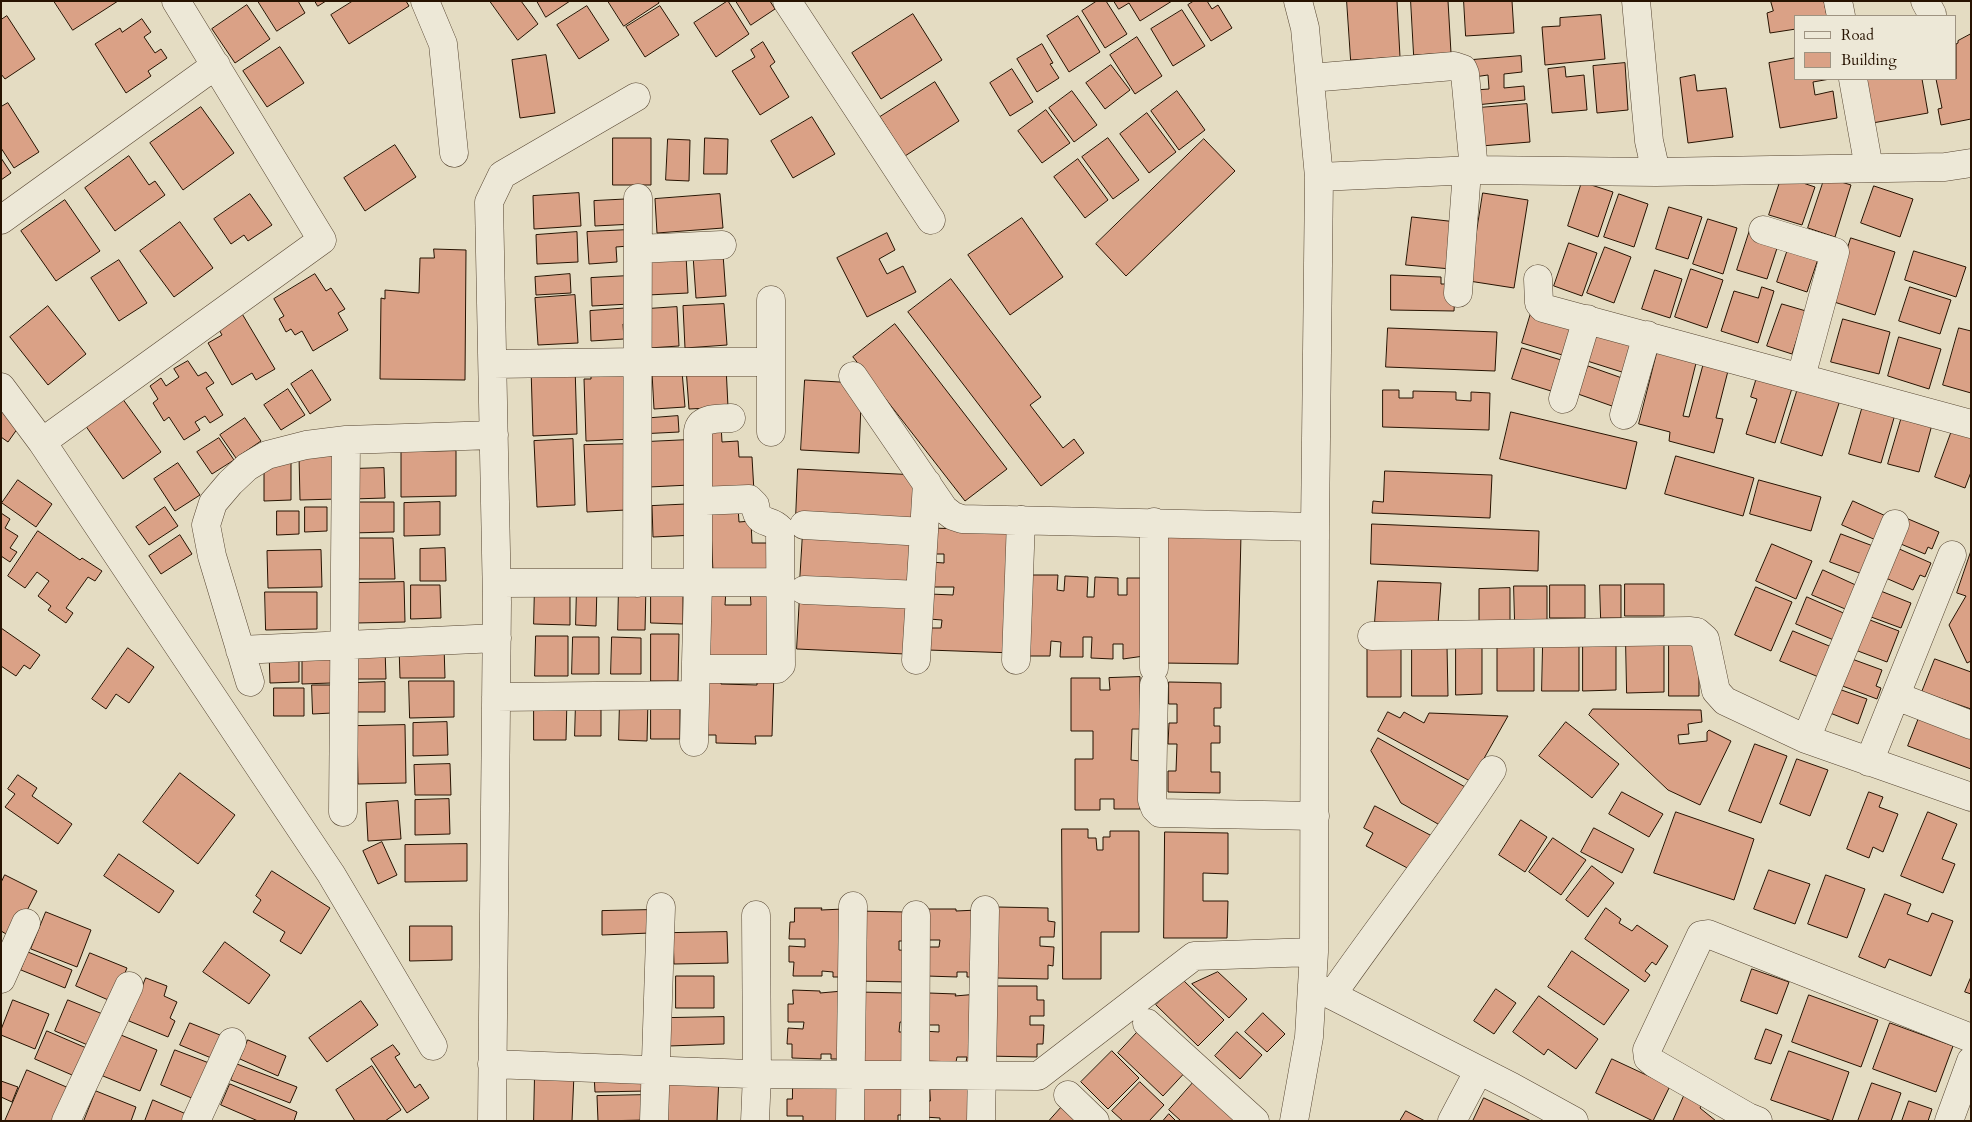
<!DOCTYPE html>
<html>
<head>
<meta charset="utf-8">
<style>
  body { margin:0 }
  #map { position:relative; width:1972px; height:1122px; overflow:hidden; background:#e4dcc2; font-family:Cardo,serif }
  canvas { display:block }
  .frame { position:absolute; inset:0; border:2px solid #271301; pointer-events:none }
  .legend { position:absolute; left:1794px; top:15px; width:162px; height:65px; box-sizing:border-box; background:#ede8d7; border:1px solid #9e9381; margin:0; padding:6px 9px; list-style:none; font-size:15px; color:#271301 }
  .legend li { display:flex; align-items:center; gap:10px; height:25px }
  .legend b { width:25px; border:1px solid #9e9381 }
</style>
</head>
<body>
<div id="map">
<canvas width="1972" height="1122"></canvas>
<div class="frame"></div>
<ul class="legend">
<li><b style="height:6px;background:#ede8d7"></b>Road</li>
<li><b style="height:14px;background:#daa186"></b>Building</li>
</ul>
</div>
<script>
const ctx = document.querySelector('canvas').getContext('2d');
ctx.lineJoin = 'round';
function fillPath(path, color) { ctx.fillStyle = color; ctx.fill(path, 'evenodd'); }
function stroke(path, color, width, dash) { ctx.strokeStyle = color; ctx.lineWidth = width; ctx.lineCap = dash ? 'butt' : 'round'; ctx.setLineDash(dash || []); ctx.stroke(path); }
const building = new Path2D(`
  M54 1H118L73 30Z
  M258 1H298L305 13 277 31Z
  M315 1H326L318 6Z
  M353 1H406L409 6 349 44 331 15Z
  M490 1H521L538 24 518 40Z
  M537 1H570L546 17Z
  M608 1H658L659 3 624 26Z
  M728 1 749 34 716 57 694 23Z
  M736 1H770L775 9 751 25Z
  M1097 1H1106L1127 34 1105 48 1082 11Z
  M1114 1H1172L1140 21 1129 3 1119 9Z
  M1194 1H1207L1212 9 1218 5 1232 28 1211 41 1188 5Z
  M1347 1H1397L1400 57 1351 60Z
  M1411 1H1448L1451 53 1414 55Z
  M1464 1H1512L1514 33 1466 36Z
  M1771 1H1824L1827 16H1796V29L1770 33 1767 13 1773 11Z
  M247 5 270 39 235 63 212 29Z
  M587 6 609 40 579 59 557 25Z
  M660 6 679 35 645 57 626 27Z
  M1182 10 1205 46 1173 66 1151 29Z
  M913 14 942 60 881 99 852 53Z
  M1601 15 1605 59 1545 65 1542 27 1560 26V18Z
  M7 16 35 59 5 79 1 74V20Z
  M1078 16 1100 52 1069 72 1047 36Z
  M142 19 151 32 144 37 155 53 161 49 167 58 148 71 151 76 126 93 95 44 120 28 122 32Z
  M1971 34V119L1941 125 1938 109 1942 108 1936 79H1956V44L1958 43V41Z
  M1137 37 1162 76 1135 94 1110 55Z
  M763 42 775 62 770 66 789 97 760 115 732 71 755 57 751 50Z
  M1042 44 1053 63 1050 64 1059 78 1037 92 1017 59Z
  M280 47 304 83 267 107 243 71Z
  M546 55 555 113 520 118 512 60Z
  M1521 56 1522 72 1504 74V88L1524 86 1525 100 1476 105 1475 90 1489 89 1488 75 1474 77 1472 60Z
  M1796 58V79H1830L1813 82 1815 95 1833 91 1837 118 1780 128 1769 63Z
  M1625 63 1628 110 1597 113 1593 66Z
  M1111 65 1130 90 1105 109 1086 83Z
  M1565 67 1566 77 1584 75 1587 110 1552 113 1548 69Z
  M1012 69 1033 102 1010 116 990 83Z
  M1695 75 1697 91 1726 88 1733 137 1688 143 1680 78Z
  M1860 79H1922L1928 113 1867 124Z
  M935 82 959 121 905 156 880 117Z
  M1072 91 1097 125 1074 142 1049 108Z
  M1177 91 1205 130 1179 150 1151 111Z
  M8 103 39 152 14 168 1 148V107Z
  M1527 104 1530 142 1481 146 1478 108Z
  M201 107 234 153 183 190 150 143Z
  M1046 110 1070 143 1042 163 1018 131Z
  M1147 113 1176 152 1149 173 1120 134Z
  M812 117 835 154 793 178 771 141Z
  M613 138H651V185H613Z
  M705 138 728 139 727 174H704Z
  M1108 138 1139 180 1113 199 1082 157Z
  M668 139 690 140 689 181 666 180Z
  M1204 139 1235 171 1126 276 1096 244Z
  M395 145 416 177 365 211 344 178Z
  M129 156 149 185 155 181 165 195 115 231 85 188Z
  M1 158 11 173 1 180Z
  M1078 159 1108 200 1085 218 1054 177Z
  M1782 176 1815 187 1802 225 1769 215Z
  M1825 177 1851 185 1835 237 1808 228Z
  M1582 182 1613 192 1598 237 1568 226Z
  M1874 186 1913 199 1900 237 1861 223Z
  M579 193 581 226 534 229 533 196Z
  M1483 193 1528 200 1514 288 1469 281Z
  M250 194 272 225 248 241 244 235 231 244 214 219Z
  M720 194 723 228 657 233 655 199Z
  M1619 194 1648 204 1634 247 1604 237Z
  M633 199 634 224 595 226 594 201Z
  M65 200 100 251 56 281 21 231Z
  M1669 207 1702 217 1688 259 1656 249Z
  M1412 217 1457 222 1451 269 1406 265Z
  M1022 218 1063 277 1010 315 968 255Z
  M1708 219 1737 228 1723 274 1693 264Z
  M180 222 213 268 174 297 140 251Z
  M628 230 629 246 616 247 617 262 589 264 587 232Z
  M1750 230 1780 239 1767 279 1737 270Z
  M577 232 578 262 537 264 536 235Z
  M887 233 895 250 879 259 887 274 903 266 916 292 867 317 837 258Z
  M1851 238 1895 252 1875 315 1831 301Z
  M1791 240 1821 250 1807 292 1777 282Z
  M1569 243 1597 253 1582 296 1554 286Z
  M1605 247 1631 257 1614 303 1587 293Z
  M434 249 466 250 465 380 380 379 381 298 385 299V290L419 293 420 258H434Z
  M1914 251 1966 267 1956 297 1905 280Z
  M723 254 726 296 696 298 693 255Z
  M686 255 688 293 648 295 646 257Z
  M119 260 147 303 119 321 91 278Z
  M1691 269 1723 280 1707 328 1675 317Z
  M1655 270 1682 279 1670 318 1642 309Z
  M315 274 326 291 331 288 345 309 338 313 348 330 313 351 302 331 295 335 291 329 286 332 279 319 284 316 274 299Z
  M570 274 571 293 536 295 535 277Z
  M1391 275 1441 277V284H1449L1455 293 1454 311 1391 310Z
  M628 276 630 304 592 306 591 278Z
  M951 279 1041 397 1030 405 1063 448 1074 439 1084 453 1041 486 908 312Z
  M1762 287 1774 291 1758 343 1721 331 1734 291 1758 298Z
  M1910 287 1951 300 1940 334 1899 321Z
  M575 295 578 343 538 345 535 298Z
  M724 304 727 345 685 348 683 306Z
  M1782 304 1806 311 1792 354 1767 346Z
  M48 306 86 354 48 385 10 337Z
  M677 307 679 346 649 348 647 309Z
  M630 308 631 324H623L624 339 591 341 590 311Z
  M241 312 275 369 256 380 252 373 232 385 208 343 222 335 217 326Z
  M1531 313 1578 326 1569 357 1522 343Z
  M1843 319 1890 332 1879 374 1831 362Z
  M895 324 1007 469 965 501 853 357Z
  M1388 328 1497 332 1495 371 1386 367Z
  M1594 328 1635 341 1625 373 1584 360Z
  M1959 328 1971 331V393L1943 385Z
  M1899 337 1941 349 1929 389 1888 376Z
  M1522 348 1561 360 1551 391 1512 379Z
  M1658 349 1697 359 1683 416 1689 417 1704 361 1729 367 1716 418 1723 419 1714 453 1669 441 1670 432 1639 424Z
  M188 361 198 376 206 372 214 383 206 388 223 415 210 423 205 416 195 422 200 430 184 440 169 417 164 421 153 403 158 399 150 386 161 378 166 386 179 377 174 369Z
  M575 365 577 434 533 436 531 367Z
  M626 366 634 439 586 441 584 379H591V368Z
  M726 366 728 407 689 409 686 368Z
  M1588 366 1622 378 1612 406 1578 394Z
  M312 370 331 400 310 414 291 384Z
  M682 371 685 407 654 409 652 373Z
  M1758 374 1793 385 1775 443 1746 434 1757 399 1751 397Z
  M805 380 857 383 861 404 859 453 801 450Z
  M1799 385 1841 397 1822 456 1781 443Z
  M288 389 305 415 281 430 264 405Z
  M1383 390H1399V398H1413V391L1456 392V400L1471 401V392L1490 393 1489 430 1383 427Z
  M122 398 161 452 123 479 85 425Z
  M1864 402 1896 411 1881 463 1849 454Z
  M1 411 20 425 8 442 1 437Z
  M1511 412 1637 442 1626 489 1500 459Z
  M1903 413 1933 421 1919 472 1888 464Z
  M678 416 679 432 639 434V419Z
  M245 418 261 441 236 458 220 435Z
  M721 424 722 442 738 441 739 457H752L754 492 710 495 706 425Z
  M1954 425 1971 431V472L1965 488 1935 477Z
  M219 438 234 460 212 474 197 452Z
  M573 439 575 505 537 507 534 441Z
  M688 440 690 485 649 487 646 442Z
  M634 444 626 510 587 512 584 445Z
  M456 451V496L401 497V452Z
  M337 455 338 499 300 500 299 456Z
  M1676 456 1754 478 1743 516 1665 494Z
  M291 459V500L264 501V460Z
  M178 463 200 495 175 511 154 479Z
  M384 468 385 498 352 499 351 469Z
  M798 469 917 475 914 525 796 518Z
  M1385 471 1492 475 1490 518 1372 513 1373 501 1383 502Z
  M18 480 52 504 36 527 2 503Z
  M1759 480 1821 497 1811 531 1750 514Z
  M1853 501 1888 517 1878 541 1842 525Z
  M350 502H394V532L350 533Z
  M440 502V535L404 536V503Z
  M695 504 696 535 653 537 652 506Z
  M165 507 178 526 149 545 136 527Z
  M305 507H327V531L305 532Z
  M738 507 739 522 751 521 752 543H774L775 570 713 572 710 508Z
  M277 511H299V534L277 535Z
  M1 513 10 519 5 528 18 536 10 548 17 552 10 562 1 556Z
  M1906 518 1939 532 1932 549 1928 547 1925 554 1896 542Z
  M1372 524 1539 531 1538 571 1371 564Z
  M932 528 1018 531 1014 653 928 650 929 628H941L942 620 929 619 930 594 953 595 954 587H930L931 562 944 563V554H931Z
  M38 531 80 560 82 558 102 571 95 581 88 577 66 608 73 613 66 623 48 610 51 606 38 596 49 581 37 572 25 588 8 576Z
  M803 532 913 538 911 588 800 582Z
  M1164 533 1241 534 1238 664 1161 663Z
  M1841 534 1873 546 1862 574 1830 562Z
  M180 535 192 554 161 574 149 556Z
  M354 538H393L395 579H354Z
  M1772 544 1812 561 1796 599 1756 581Z
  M445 548 446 581H420V549Z
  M1897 548 1931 563 1925 577 1920 575 1913 590 1879 575Z
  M321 550 322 587 268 588 267 551Z
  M1971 551V661L1967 663 1949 625 1966 596 1957 593Z
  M1823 570 1860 587 1850 611 1812 595Z
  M1031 575H1058L1057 590 1064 591 1065 576 1088 577 1087 597H1094L1095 577 1118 578V595H1127V578H1146L1144 656 1123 659V644H1113V659L1091 658 1092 637H1083V657H1060L1061 642 1051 641 1050 656H1028Z
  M1378 581 1441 583 1438 624 1375 622Z
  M404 582 405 622 356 623V583Z
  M535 583H570V625L534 624Z
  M577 584H597L596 626 576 625Z
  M619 584 646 585 645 630H618Z
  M1625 584H1664V616H1625Z
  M411 585H440L441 618 411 619Z
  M1550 585H1585V618H1550Z
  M1600 585H1621V618H1601Z
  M651 586H683V624L651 623Z
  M1514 586H1547V622L1515 623Z
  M1756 587 1792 602 1771 651 1735 635Z
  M1510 588V625L1479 626V589Z
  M1873 588 1911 603 1901 628 1863 614Z
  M708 590H726L725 605H751L750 590H773L777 659 707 658Z
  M265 592H317V629L266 630Z
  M800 595 908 601 905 654 797 649Z
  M1807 597 1848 615 1836 641 1796 624Z
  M1862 617 1899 631 1887 662 1850 648Z
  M1 628 40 655 30 669 24 665 16 676 1 666Z
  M1793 631 1834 648 1821 678 1780 661Z
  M651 634H679L678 681H651Z
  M536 636H568V676H535Z
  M573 637H599V674H572Z
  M612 637 641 638V674H611Z
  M1669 639H1699V696H1669Z
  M1583 641H1616V690L1583 691Z
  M1626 643H1664V692L1627 693Z
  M1543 644H1579V691H1542Z
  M444 645 445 678H400L399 646Z
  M1401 646V697H1367V647Z
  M1412 646H1447L1448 696H1412Z
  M1456 646H1482V694L1456 695Z
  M1534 646V691H1497V647Z
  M128 648 154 667 129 703 116 694 106 709 92 699Z
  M385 648 386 679H356V649Z
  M331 649V683L302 684V650Z
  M299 650V682L270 683 269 651Z
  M1841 655 1882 670 1876 686 1881 688 1877 699 1832 682Z
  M1935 659 1971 672V709L1922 692Z
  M706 671H721V684L757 685V672H774L772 736H755L756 744 716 743V735H705Z
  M1140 677V729H1132L1131 760 1140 761V809H1114V799H1100V810H1075V759H1093V731H1071V678H1100V690H1110L1109 678Z
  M409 681H454V717L410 718Z
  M385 682V712H355V683Z
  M1169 682 1221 683V708H1214V726H1220V743H1211V772H1220V793L1168 792V771H1176L1177 744H1168L1169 723H1177V704H1169Z
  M312 685H331L332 713 313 714Z
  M1833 687 1867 699 1858 724 1825 711Z
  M274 688H304V716H274Z
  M651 697 680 698V739H651Z
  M534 698 567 699 566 740H534Z
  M620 698 648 699 647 741 619 740Z
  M576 700H601V736H575Z
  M1593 709 1701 710 1702 722 1688 724 1689 734 1678 735 1679 744 1707 741V732L1709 730 1731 741 1700 805 1668 790 1589 715Z
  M1922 710 1971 728V769L1908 746Z
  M1388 712 1400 718 1404 712 1424 723 1429 713 1508 716 1478 769 1481 787 1378 731Z
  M447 722 448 755 413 756V723Z
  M1566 722 1619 764 1592 798 1539 756Z
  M405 725 406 783 358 784 357 726Z
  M1378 738 1467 788 1445 828 1401 803 1371 751Z
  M1755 744 1787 756 1761 823 1729 811Z
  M1797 759 1828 770 1810 816 1780 804Z
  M450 764 451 795H415L414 765Z
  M180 773 235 815 198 864 143 822Z
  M18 775 37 788 32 796 72 824 58 844 5 807 15 794 8 789Z
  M1622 792 1663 814 1649 837 1609 814Z
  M1869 792 1883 797 1879 807 1898 814 1883 852 1873 847 1869 858 1847 849Z
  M449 799 450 834 415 835V800Z
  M398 801 401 839 368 841 366 803Z
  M1375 806 1432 836 1413 871 1366 846 1373 833 1364 828Z
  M1676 812 1754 839 1734 900 1654 873Z
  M1928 812 1957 824 1942 859 1955 864 1943 893 1901 876Z
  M1521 820 1547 837 1525 872 1499 855Z
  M1594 828 1634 849 1622 873 1581 852Z
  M1062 829H1088V838H1096L1097 850H1103V837H1110V831H1139V932H1101V979H1063Z
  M1165 832 1228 833V874L1203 873V901H1228L1227 938H1164Z
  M1553 838 1586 860 1561 895 1529 872Z
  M382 842 397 875 378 884 363 851Z
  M467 844V881L405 882V845Z
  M119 854 174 891 159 913 104 876Z
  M1592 866 1614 883 1588 917 1566 900Z
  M1769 870 1810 884 1795 924 1754 909Z
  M272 871 330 908 301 954 280 941 285 932 253 912 261 900 256 896Z
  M5 875 37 891 13 938 1 931V883Z
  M1826 875 1865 889 1847 938 1808 924Z
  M1885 894 1911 904 1907 914 1928 922 1932 913 1953 921 1931 976 1889 959 1885 968 1859 957Z
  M998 907 1048 908V921L1055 922 1054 937H1040V946L1054 947 1053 966 1048 965V979L996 978Z
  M795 908H822L821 910 844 909 843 977H833V972L822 971V976H793L794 962H789V946L805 947V939H789L790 922H794Z
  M1606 908 1621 919 1619 923 1632 931 1637 925 1668 946 1656 965 1652 962 1645 971 1650 975 1645 982 1585 939Z
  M929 909H956V911L978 910 977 977H967V972H957V977L927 976 923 947H939L940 940H924L929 923Z
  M650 910V933L602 935V911Z
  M856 911 906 912 913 941H899V950L912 951 906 982 855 981Z
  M46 912 91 930 77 967 31 949Z
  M410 926H452V960L410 961Z
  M727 932 728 963 674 964 673 933Z
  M225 942 270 975 249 1004 203 972Z
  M1572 951 1629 990 1604 1025 1548 987Z
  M28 952 72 970 65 988 21 970Z
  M90 953 127 968 113 1002 76 986Z
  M1752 969 1789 982 1777 1014 1741 1001Z
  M1218 972 1247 999 1229 1018 1192 984Z
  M676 976H714V1008H676Z
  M1971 977V994L1965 992Z
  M146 978 167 986 164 996 177 1002 170 1018 175 1021 168 1037 129 1021Z
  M1182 979 1224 1020 1198 1046 1156 1005Z
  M987 986H1037V1000H1044V1016H1030V1025H1044L1043 1044H1037V1057L985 1056Z
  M1496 989 1516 1003 1494 1034 1474 1021Z
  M793 990 820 991V993L843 991 841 1059H831V1054H821V1059L792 1058V1044H787L788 1028 803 1029 804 1022H788V1004H793Z
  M857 992 907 993 914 1023 900 1022 899 1032H913L907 1064 855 1063Z
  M929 993 956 994 955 996 978 994 977 1062H966L967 1057H957L956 1062 927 1061 923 1031 939 1032V1025H923Z
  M1809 995 1878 1020 1861 1067 1792 1042Z
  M1539 996 1598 1039 1576 1069 1548 1049 1544 1055 1513 1032Z
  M13 1000 49 1014 35 1049 1 1035V1030Z
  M68 1000 110 1017 97 1049 55 1031Z
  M361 1001 378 1025 327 1062 309 1038Z
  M1263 1013 1285 1034 1267 1052 1245 1032Z
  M724 1017V1044L669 1046V1018Z
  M190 1023 225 1037 216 1060 180 1045Z
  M1890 1023 1953 1046 1936 1092 1873 1069Z
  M1145 1024 1190 1067 1163 1096 1118 1053Z
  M1766 1029 1782 1035 1771 1064 1755 1059Z
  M47 1031 91 1050 79 1078 35 1059Z
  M1237 1032 1262 1055 1240 1079 1215 1056Z
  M121 1035 157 1050 140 1091 103 1076Z
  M248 1040 286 1056 278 1076 240 1059Z
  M393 1045 400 1054 395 1057 415 1088 420 1084 429 1098 407 1113 371 1059Z
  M175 1050 209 1063 194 1099 161 1085Z
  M1112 1051 1139 1078 1108 1109 1081 1082Z
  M1789 1051 1849 1072 1832 1121 1771 1100Z
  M1612 1059 1670 1086 1653 1121 1596 1093Z
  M237 1064 297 1087 290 1103 231 1080Z
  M372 1066 401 1110 385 1121H355L336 1090Z
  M27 1070 71 1089 58 1121H5Z
  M535 1073 574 1074 572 1121H534Z
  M648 1073V1091L595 1092 594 1074Z
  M663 1074 719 1076 717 1121H661Z
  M1199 1076 1248 1121H1181L1169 1110Z
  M1 1081 18 1087 12 1102 1 1097Z
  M1140 1082 1164 1105 1149 1121H1123L1112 1111Z
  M1872 1083 1901 1093 1891 1121H1858Z
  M230 1084 297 1112 294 1121H258L221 1105Z
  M856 1084 906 1085 912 1115H898V1121H855Z
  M793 1085 842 1086 841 1121H803V1116H787V1099H792Z
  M930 1086 979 1087 978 1121H940V1118L924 1117 925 1101H930Z
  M96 1091 136 1107 131 1121H84Z
  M646 1095V1120L598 1121 597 1096Z
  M1684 1096 1702 1104 1700 1108 1716 1121H1673Z
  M1484 1098 1531 1121H1473Z
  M153 1100 191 1116 189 1121H145Z
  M1067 1101 1088 1121H1049Z
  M1909 1101 1932 1109 1928 1121H1902Z
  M1406 1111 1425 1121H1400Z
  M1169 1114 1176 1121H1163Z`);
fillPath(building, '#daa186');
stroke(building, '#271301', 1);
const minor = new Path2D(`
  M425 1 443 44 454 153
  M787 1 931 220
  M1636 1 1649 141 1656 172
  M1838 1 1841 16
  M1925 1 1932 14
  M1310 78 1454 66 1463 69 1465 74 1474 170
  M1853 79 1869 168
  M1319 177 1474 170 1656 172 1945 167 1971 163
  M1 220 216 65
  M1763 230 1835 252 1801 377
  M638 249 722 245
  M1538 279 1539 303 1543 308 1971 424
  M1458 293 1467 171
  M493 364 638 362H771
  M853 376 944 509 953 516 962 519 1315 527
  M1 387 42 442 331 874 433 1046
  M1563 399 1587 319
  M1624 415 1647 335
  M771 432V300
  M42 442 322 240 176 1
  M1154 522V668
  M804 525 924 532
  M497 583 780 582
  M637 583 638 198
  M804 590 920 595
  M1372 636 1689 631 1697 632 1705 639 1716 691 1725 701 1806 739 1971 797
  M240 650 497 638
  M916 660 927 483
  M1016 660 1021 520
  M696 669H777L781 665 780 529C769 517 758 527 755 505L749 499 699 501
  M250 682 212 556 206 525 213 503 230 483 247 467 267 455 306 445 346 440 494 435
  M1154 685 1152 800 1155 808 1160 813 1315 816
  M1896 696 1971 725
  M496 697 695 695
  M1806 739 1895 524
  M694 742 698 583V431C700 417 719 419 731 418
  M1869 762 1952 555
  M343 812 346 440
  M1 979 26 923
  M1312 985 1512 1087 1574 1121
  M1332 995C1384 920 1442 848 1492 770
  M1147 1023 1255 1121
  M492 1064 749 1074 1038 1076 1194 956 1314 952
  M1068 1095 1095 1121
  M66 1121 129 986
  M196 1121 232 1042
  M492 1121 497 602 489 202 502 175 636 97
  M654 1121 661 907
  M755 1121 757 1074 756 915
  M850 1121 853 906
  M915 1121 916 915
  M981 1121 985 910
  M1294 1121 1309 1037 1314 952 1315 527 1319 177 1305 28 1298 1
  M1452 1121 1479 1070
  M1758 1121 1748 1117 1654 1063 1648 1058 1647 1050 1701 935 1708 934 1971 1038
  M1949 1121 1971 1061`);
stroke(minor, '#564531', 29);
stroke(minor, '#ede8d7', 28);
</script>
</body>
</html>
